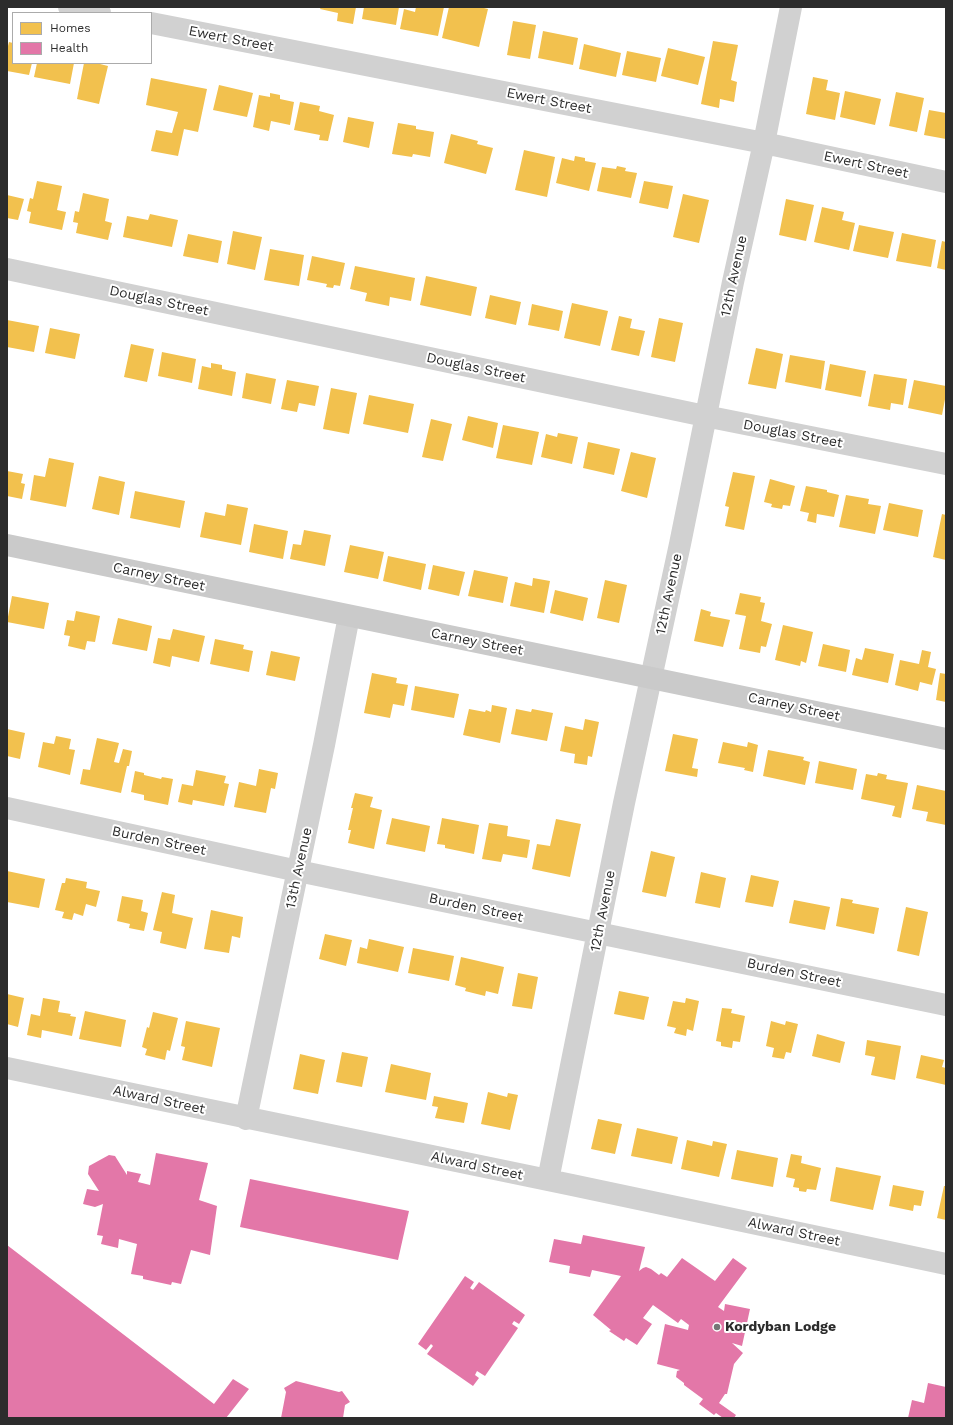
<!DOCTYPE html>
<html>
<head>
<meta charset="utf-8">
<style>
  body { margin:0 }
  #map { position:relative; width:953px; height:1425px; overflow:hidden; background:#fff; font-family:"Work Sans",sans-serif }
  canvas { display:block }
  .frame { position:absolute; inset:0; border:8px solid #2c2c2c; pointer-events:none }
  .legend { position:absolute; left:12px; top:12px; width:140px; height:52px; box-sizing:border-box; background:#fff; border:1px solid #ababab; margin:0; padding:5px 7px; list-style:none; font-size:12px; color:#2c2c2c }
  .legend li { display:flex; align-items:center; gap:8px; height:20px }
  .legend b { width:20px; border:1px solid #ababab }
</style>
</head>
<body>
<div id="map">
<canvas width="953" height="1425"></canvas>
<div class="frame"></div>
<ul class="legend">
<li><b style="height:11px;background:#f2c14e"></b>Homes</li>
<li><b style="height:11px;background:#e377a8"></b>Health</li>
</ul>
</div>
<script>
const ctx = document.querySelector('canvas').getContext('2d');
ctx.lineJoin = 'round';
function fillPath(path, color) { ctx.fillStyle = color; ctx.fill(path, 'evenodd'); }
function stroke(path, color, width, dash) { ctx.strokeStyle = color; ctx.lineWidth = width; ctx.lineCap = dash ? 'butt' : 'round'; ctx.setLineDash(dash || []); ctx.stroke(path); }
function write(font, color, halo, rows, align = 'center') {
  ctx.font = font + ' "Work Sans",sans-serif'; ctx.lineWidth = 4; ctx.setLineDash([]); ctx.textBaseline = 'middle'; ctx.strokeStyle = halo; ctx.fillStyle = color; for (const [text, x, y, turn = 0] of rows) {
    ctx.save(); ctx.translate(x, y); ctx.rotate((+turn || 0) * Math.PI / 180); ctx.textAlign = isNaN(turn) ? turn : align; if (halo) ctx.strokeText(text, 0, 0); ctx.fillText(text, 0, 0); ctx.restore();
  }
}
fillPath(new Path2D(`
  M321 7H356L353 24 337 21 338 13 320 9Z
  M364 7H399L396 25 362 19Z
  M416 7H444L438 36 400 29 404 9 415 12Z
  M449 7H480L488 9 479 47 442 38Z
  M513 21 536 25 530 59 507 55Z
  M543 31 578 38 573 65 538 58Z
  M713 41 738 45 731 80 737 82 734 102 720 99 719 108 701 104Z
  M9 42 13 43V63H32L29 75 7 71V46H8Z
  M584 44 621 53 616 77 579 69Z
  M668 48 705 57 698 85 661 76Z
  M627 51 661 58 656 82 622 75Z
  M37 63H74L70 84 34 77Z
  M84 63H96L108 66 99 104 77 99Z
  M813 77 828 80 826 90 840 93 835 120 806 114Z
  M151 78 207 89 198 132 184 129 178 156 151 151 156 130 172 133 178 112 146 105Z
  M219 85 253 93 247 117 213 110Z
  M845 91 881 99 875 125 840 117Z
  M896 92 924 98 917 132 889 126Z
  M270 93 280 95V99L294 102 290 125 271 121 269 131 253 127 259 95 270 97Z
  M300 102 320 106 319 111 334 115 328 141 319 140 320 135 294 130Z
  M929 110 946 113V139L924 135Z
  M348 117 374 122 369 148 343 142Z
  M398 123 416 126V129L434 132 430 157 413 154 412 157 392 154Z
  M451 134 478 141 477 144 493 148 486 174 444 163Z
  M524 150 555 157 547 197 515 190Z
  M575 156 585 158V161L596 163 589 191 556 183 562 158 574 161Z
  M617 166 626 168 625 171 637 173 631 198 597 191 602 167 616 169Z
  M37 181 62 186 57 210 66 212 62 230 29 223 31 212 27 211 30 198 33 199Z
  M644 181 673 186 668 209 639 203Z
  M83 193 109 199 105 221 112 223 108 240 76 233 78 223 73 222 75 211 79 212Z
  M683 194 709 200 699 243 673 237Z
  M7 195 24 199 18 220 7 218Z
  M786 199 814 205 806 241 779 235Z
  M822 207 844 212 842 220 855 223 849 250 814 242Z
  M150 214 178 220 172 247 123 237 127 216 148 220Z
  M859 225 894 232 888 258 853 251Z
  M233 231 262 237 255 270 227 264Z
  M902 233 936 240 931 267 896 261Z
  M188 234 222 241 218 263 183 256Z
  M942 241 946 242V270L937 268Z
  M270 249 304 255 299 286 264 280Z
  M312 256 345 263 340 286 334 285 333 288 326 287 327 284 307 280Z
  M355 266 415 278 411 301 390 297 389 306 365 301 367 293 350 289Z
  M426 276 477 287 471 316 420 305Z
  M490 295 521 302 516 325 485 318Z
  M572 303 608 311 600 346 564 338Z
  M532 304 563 311 559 331 528 325Z
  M619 316 632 319 630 328 645 331 639 356 611 350Z
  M659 318 683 323 675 362 651 357Z
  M7 320 39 326 34 352 7 347Z
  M50 328 80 334 75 359 45 353Z
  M131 344 154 349 147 382 124 377Z
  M756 348 783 354 776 389 748 384Z
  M162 352 196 359 192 383 158 376Z
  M790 355 825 361 821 389 785 382Z
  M211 363 222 365V369L236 372 232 396 198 389 202 366 211 368Z
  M830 364 866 371 861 397 825 390Z
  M246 373 276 379 271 404 242 398Z
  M874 374 907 379 903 405 891 403 890 410 868 406Z
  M287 380 319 386 315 406 299 403 297 412 281 409Z
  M914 380 946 386V394L942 415 908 408Z
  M331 388 357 393 349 434 323 429Z
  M369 395 414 404 408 433 363 424Z
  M468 416 498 423 493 448 462 440Z
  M431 419 452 424 443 461 422 457Z
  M503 425 539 432 532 465 496 458Z
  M558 433 578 437 572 464 541 457 546 434 557 437Z
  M588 442 620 449 614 475 583 468Z
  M631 452 656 458 647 498 621 491Z
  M49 458 74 463 66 507 30 500 34 475 45 477Z
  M7 471 23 474 21 483 25 484 22 499 7 496Z
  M733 472 755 476 744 530 725 526 729 507 725 506Z
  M99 476 125 482 119 515 92 509Z
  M770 479 795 486 790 506 783 505 782 509 771 507 772 504 764 502Z
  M806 486 827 490V492L839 495 834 517 817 514 816 523 807 521 809 513 800 511Z
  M135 491 185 501 180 528 130 518Z
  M846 495 869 499 868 504 881 506 875 534 839 527Z
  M889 503 923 510 918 537 883 530Z
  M227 504 248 508 241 545 200 537 205 512 225 516Z
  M942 514 946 515V560L933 557Z
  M254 524 288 531 283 559 249 552Z
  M304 530 331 535 325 566 290 559 293 544 301 545Z
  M350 545 384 552 378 579 344 572Z
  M388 556 426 564 421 590 383 581Z
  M433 565 465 572 459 596 428 589Z
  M474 570 508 577 503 603 468 596Z
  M533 578 550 581 544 613 510 606 515 582 532 586Z
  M605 580 627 585 619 623 597 618Z
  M555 590 588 598 583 621 550 613Z
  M740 593 761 597 760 602 765 603 761 621 772 624 766 647 761 646 760 653 739 649 746 616 735 614Z
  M12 596 49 603 44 629 7 622Z
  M701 609 711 612 710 616 730 620 723 647 694 641Z
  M76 611 100 616 95 642 87 641 85 650 68 646 70 636 64 635 67 620 74 621Z
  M118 618 152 626 147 651 112 644Z
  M783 625 813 632 806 663 801 661 800 666 775 660Z
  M173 629 205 636 199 662 172 656 170 667 153 663 158 638 170 640Z
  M215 639 244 645 243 649 253 651 249 672 210 664Z
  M823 644 850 650 846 672 818 666Z
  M865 648 894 654 888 683 852 675 856 658 862 660Z
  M922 650 931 652 928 667 936 669 932 685 920 682 918 691 895 685 900 660 919 664Z
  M271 651 300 657 295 681 266 675Z
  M372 673 397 678 396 683 408 685 404 706 393 704 390 718 364 713Z
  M940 673 946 674V702L936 700Z
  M415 686 459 694 454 718 411 710Z
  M492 705 507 708 500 743 463 735 469 709 485 712 486 710 491 712Z
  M516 709 531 712 532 709 553 713 547 741 511 734Z
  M585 719 599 722 592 757 588 756 587 765 574 763 575 754 560 751 565 726 583 730Z
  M7 729 25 733 20 759 7 756Z
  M673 734 698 739 692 768 698 769 697 777 665 771Z
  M56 736 71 739 69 749 75 750 70 775 38 767 43 742 54 744Z
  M97 738 119 743 114 762 119 763 123 749 132 751 129 766H127L121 793 80 784 83 769 90 770Z
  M723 742 747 747 748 742 758 745 753 772 744 770 745 768 718 763Z
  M768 750 804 757 803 760 810 762 805 785 763 776Z
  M819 761 857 769 853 790 815 783Z
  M259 769 278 773 275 789 271 788 266 813 234 807 239 782 256 786Z
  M196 770 226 776 224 783 229 784 224 806 193 800 192 805 178 802 182 784 193 786Z
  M135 771 144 773V775L161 779 162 777 173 779 168 805 144 800V795L131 792Z
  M878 773 887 775 886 779 908 783 901 818 892 816 895 806 861 799 866 774 877 776Z
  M917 785 946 791V825L926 821 928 812 912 809Z
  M355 793 373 797 370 807 382 810 374 849 348 843 351 830H348L353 808H351Z
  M392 818 430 826 425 852 386 844Z
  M442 818 479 825 474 854 445 848V845L437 844Z
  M556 819 581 824 570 877 532 869 537 844 550 846Z
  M489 823 508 826 507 836 530 840 527 858 503 854 501 862 482 859Z
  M651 851 675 857 666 897 642 892Z
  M7 871 45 879 39 908 7 902Z
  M701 872 726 878 720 908 695 903Z
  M751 875 779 881 773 907 745 902Z
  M66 878 87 882 86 888 100 891 96 907 86 904 83 916 74 913 72 920 62 918 64 912 55 910 62 883H65Z
  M162 892 175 895 172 913 193 918 186 949 160 943 162 932 153 930Z
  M122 896 143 900 141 911 148 913 144 931 129 928 130 924 117 921Z
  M841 898 853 900 852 903 879 908 874 934 836 926Z
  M794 900 830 907 825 930 789 923Z
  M906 907 928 912 919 956 897 951Z
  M211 910 243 917 240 938 232 936 229 953 204 949Z
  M325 934 352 940 346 966 319 959Z
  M369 939 404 947 398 972 357 963 360 947 367 949Z
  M413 948 454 956 449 981 408 973Z
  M461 957 504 967 498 994 486 991 485 996 465 991 466 988 455 985Z
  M518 973 538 977 532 1009 512 1006Z
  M619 991 649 997 644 1020 614 1014Z
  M7 994 24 998 18 1027 7 1024Z
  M43 998 60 1001 58 1012 71 1014 70 1016 76 1017 72 1036 42 1030 41 1038 27 1035 31 1014 40 1016Z
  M686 998 699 1001 693 1031 687 1029 686 1036 674 1033 676 1028 667 1026 673 1001 685 1003Z
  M722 1008 732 1009 731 1013 745 1016 740 1042 733 1041 732 1048 721 1046V1042L716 1041Z
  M85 1011 126 1020 121 1047 79 1039Z
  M153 1012 178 1018 170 1051 167 1050 165 1060 145 1055 147 1049 142 1047 147 1027 149 1028Z
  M186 1021 220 1028 212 1067 182 1060 185 1047 181 1046Z
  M771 1021 785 1025 786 1021 798 1024 791 1053 786 1052 784 1059 772 1057 774 1048 766 1046Z
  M817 1034 845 1042 840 1063 812 1056Z
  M867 1040 901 1046 895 1080 871 1075 875 1057 865 1055Z
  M342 1052 368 1057 362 1087 336 1082Z
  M300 1054 325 1060 318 1094 293 1089Z
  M921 1055 944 1060 942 1067 946 1068V1085L916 1078Z
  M391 1064 431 1073 426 1100 385 1092Z
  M488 1092 507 1097 508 1093 518 1095 510 1130 481 1124Z
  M434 1096 468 1103 464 1123 435 1118 438 1107 432 1106Z
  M598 1119 622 1124 615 1154 591 1149Z
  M637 1128 678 1137 672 1164 631 1156Z
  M687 1140 712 1146 713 1141 727 1144 719 1177 681 1169Z
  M737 1150 778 1158 773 1187 731 1179Z
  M791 1154 802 1156 801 1163 821 1168 816 1190 807 1189 806 1192 799 1191V1188L793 1187 795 1179 786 1177Z
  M836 1167 881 1176 873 1210 830 1201Z
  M893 1185 924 1191 921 1206 914 1205 913 1211 889 1206Z
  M944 1186H946V1220L937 1218Z`), '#f2c14e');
fillPath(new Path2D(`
  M156 1153 208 1163 199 1200 217 1206 210 1255 191 1250 181 1284 172 1282 171 1285 143 1279V1276L131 1274 137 1244 119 1239 118 1248 101 1244 103 1236 97 1235 103 1204 95 1207 83 1204 87 1189 99 1191 88 1174 89 1166 109 1155 115 1156 127 1175V1171L141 1174 138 1182 150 1185Z
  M250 1179 409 1211 398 1260 240 1227Z
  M583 1235 645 1247 639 1271 643 1268 646 1267 651 1269 659 1275 661 1273 667 1277 682 1258 715 1281 733 1258 747 1268 718 1307 724 1311 725 1304 750 1309 742 1346 732 1343 743 1353 734 1364 727 1394H725L719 1403 736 1415 734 1418H723L716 1413 714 1415 699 1404 703 1399 684 1385V1383L676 1377 677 1371 680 1370 657 1364 665 1324 688 1330 689 1325 681 1319 678 1323 653 1305 643 1318 652 1324 637 1345 626 1338 624 1341 609 1331 611 1330 593 1315 621 1276 592 1270 590 1277 569 1273 570 1266 549 1262 554 1239 581 1244Z
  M7 1245 214 1404 233 1379 249 1389 226 1418H7Z
  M465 1276 474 1282 470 1288 473 1290 479 1282 525 1315 519 1324 514 1321 512 1324 518 1328 485 1376 477 1371 475 1375 479 1378 473 1386 427 1354 433 1346 431 1344 426 1350 418 1344Z
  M296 1381 339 1392 342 1391 350 1402 345 1405 343 1418H281L286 1392 284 1388Z
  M928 1383 946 1387V1418H908L912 1400 924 1403Z`), '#e377a8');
stroke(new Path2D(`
  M69 7 100 13
  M151 23 764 143 946 182
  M7 269 705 416 946 464
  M7 808 298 871 946 1005
  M7 1068 572 1185 946 1264
  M246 1119 324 745 349 616
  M548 1180 624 803 680 544 733 282 764 143 791 7`), '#d1d1d1', 22);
stroke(new Path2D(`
  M7 545C320 610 633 673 946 739`), '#cacaca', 22);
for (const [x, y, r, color] of [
  [717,1327,4,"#767676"]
]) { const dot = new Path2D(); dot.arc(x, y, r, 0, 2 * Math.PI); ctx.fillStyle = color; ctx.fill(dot); stroke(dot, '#fff', 1.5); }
write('14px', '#2c2c2c', '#fff', [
  ["Ewert Street",231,39,11],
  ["Ewert Street",549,101,11],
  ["Ewert Street",866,165,12],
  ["12th Avenue",734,276,-78],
  ["Douglas Street",159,301,12],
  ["Douglas Street",476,368,12],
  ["Douglas Street",793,434,11],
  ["Carney Street",159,577,12],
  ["12th Avenue",669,594,-78],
  ["Carney Street",477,642,11],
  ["Carney Street",794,707,12],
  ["Burden Street",159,841,12],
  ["13th Avenue",299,868,-78],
  ["Burden Street",476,908,12],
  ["12th Avenue",603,911,-79],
  ["Burden Street",794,973,12],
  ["Alward Street",159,1100,12],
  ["Alward Street",477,1166,12],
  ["Alward Street",794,1232,12]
]);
write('bold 14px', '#2c2c2c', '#fff', [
  ["Kordyban Lodge",725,1327]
], 'left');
</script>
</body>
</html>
